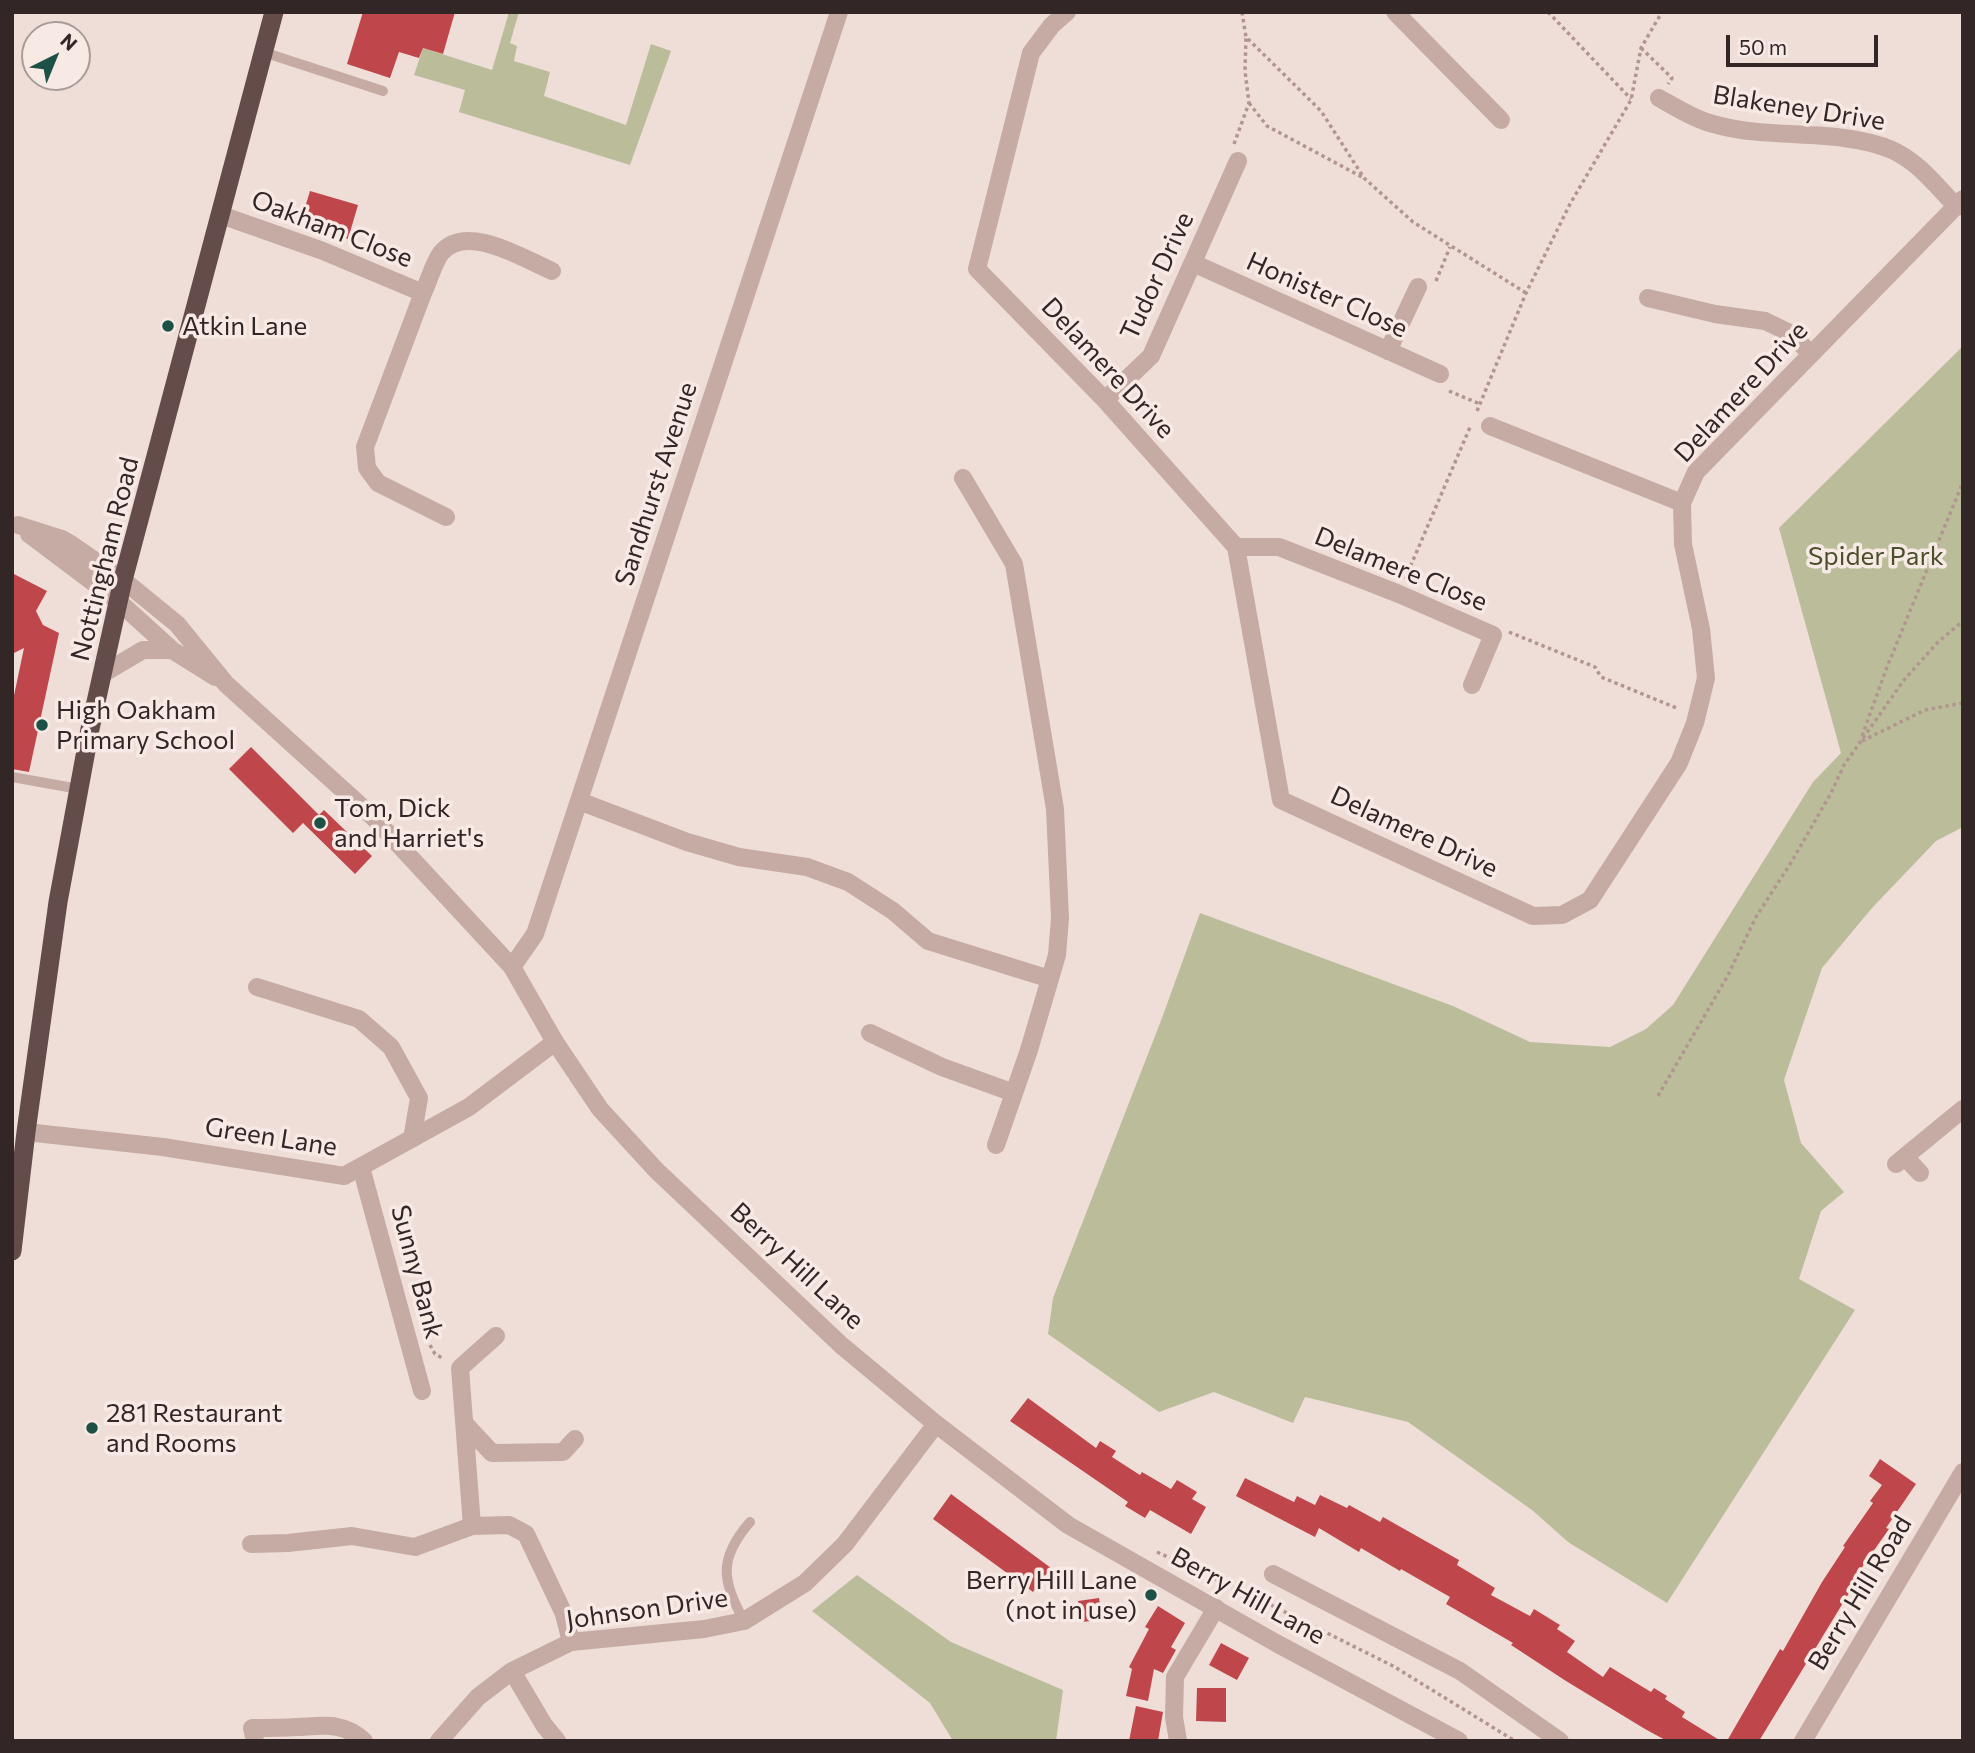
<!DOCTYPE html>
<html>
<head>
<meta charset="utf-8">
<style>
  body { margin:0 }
  #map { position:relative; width:1975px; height:1753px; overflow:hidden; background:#efded8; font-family:Commissioner,sans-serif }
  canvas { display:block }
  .frame { position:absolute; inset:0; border:14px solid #332626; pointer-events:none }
  .north { position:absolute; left:21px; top:21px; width:70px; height:70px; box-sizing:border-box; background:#f7e9e4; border:2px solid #a99b98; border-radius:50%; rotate:43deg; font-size:19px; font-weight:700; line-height:28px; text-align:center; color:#332626 }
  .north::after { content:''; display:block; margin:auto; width:24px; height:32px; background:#1e5146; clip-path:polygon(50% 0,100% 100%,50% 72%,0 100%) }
  .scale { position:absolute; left:1726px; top:35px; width:152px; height:32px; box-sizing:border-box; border:4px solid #332626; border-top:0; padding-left:9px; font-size:21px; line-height:24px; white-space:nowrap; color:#332626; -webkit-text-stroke:5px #f7e9e4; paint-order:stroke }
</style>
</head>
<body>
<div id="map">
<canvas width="1975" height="1753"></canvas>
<div class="frame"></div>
<div class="north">N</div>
<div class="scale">50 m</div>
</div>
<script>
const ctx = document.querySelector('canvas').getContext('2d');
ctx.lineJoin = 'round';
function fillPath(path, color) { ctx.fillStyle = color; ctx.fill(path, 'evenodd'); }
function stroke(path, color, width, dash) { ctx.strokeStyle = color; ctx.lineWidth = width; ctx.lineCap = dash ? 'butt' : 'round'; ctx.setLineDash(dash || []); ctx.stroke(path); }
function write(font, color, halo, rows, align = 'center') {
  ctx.font = font + ' Commissioner,sans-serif'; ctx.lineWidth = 7; ctx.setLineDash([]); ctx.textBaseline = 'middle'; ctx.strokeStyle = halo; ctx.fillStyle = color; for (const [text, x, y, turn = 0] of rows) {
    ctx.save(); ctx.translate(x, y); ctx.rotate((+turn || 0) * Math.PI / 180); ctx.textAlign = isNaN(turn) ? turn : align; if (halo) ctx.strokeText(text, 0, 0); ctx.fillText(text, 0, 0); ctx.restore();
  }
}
fillPath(new Path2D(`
  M509 12H519L510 43 517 46 514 61 550 72 544 96 626 125 651 44 671 51 630 165 459 112 465 90 414 75 423 48 492 70Z
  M1963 346V827L1936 841 1872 908 1822 968 1784 1080 1801 1143 1844 1192 1821 1211 1799 1279 1855 1310 1667 1603 1568 1542 1532 1510 1408 1422 1305 1397 1293 1423 1214 1392 1159 1412 1048 1334 1053 1298 1162 1018 1200 913 1453 1006 1530 1042 1610 1047 1646 1029 1673 1005 1813 782 1841 753 1779 528Z
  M857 1575 951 1642 1063 1690 1056 1741H953L930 1703 812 1611Z`), '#bbbd9a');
fillPath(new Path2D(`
  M363 12H455L443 54 423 48 419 58 399 52 390 78 347 64Z
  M310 191 358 205 348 239 300 224Z
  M12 573 47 591 36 611 43 625 59 633 29 772 12 769V705L24 648 12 654Z
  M251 747 319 815 324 810 372 856 355 874 303 823 293 833 229 769Z
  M1028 1398 1096 1448 1100 1441 1116 1451 1112 1457 1140 1475 1142 1472 1171 1489 1177 1480 1197 1492 1192 1499 1206 1507 1191 1534 1150 1510 1145 1518 1125 1506 1128 1502 1010 1421Z
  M1880 1459 1916 1484 1886 1528 1889 1529 1858 1573 1860 1575 1759 1741H1727L1780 1649 1783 1651 1822 1582 1845 1547 1843 1546 1873 1503 1870 1501 1882 1485 1869 1476Z
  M1245 1478 1294 1502 1297 1496 1315 1505 1320 1495 1347 1508 1349 1505 1380 1522 1383 1517 1459 1560 1457 1565 1495 1588 1491 1595 1530 1616 1534 1609 1560 1625 1557 1629 1575 1641 1567 1652 1603 1677 1610 1667 1651 1692 1654 1688 1667 1696 1665 1699 1685 1712 1682 1717 1721 1741H1667L1645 1729 1566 1681 1511 1645 1513 1643 1446 1604 1450 1597 1401 1569 1400 1571 1361 1548 1359 1552 1319 1528 1315 1537 1236 1496Z
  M951 1494 1051 1568 1033 1592 933 1519Z
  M1099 1598 1102 1620 1081 1622 1078 1601Z
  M1158 1606 1185 1623 1171 1647 1176 1650 1163 1673 1154 1669 1148 1701 1126 1696 1132 1669 1129 1667 1149 1629 1145 1627Z
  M1221 1643 1249 1658 1237 1680 1209 1665Z
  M1197 1688H1226V1722L1196 1721Z
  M1136 1706 1163 1712 1158 1741H1129Z`), '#bf474b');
stroke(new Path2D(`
  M1242 12 1246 37 1321 111 1364 178 1413 222 1526 293
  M1548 12 1631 99
  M1641 48 1672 78 1668 84
  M1249 103 1267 126 1362 177
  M1234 144 1249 103 1245 71 1246 37
  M1436 281 1450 247
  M1449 391 1480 404
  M1477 411 1526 293 1570 204 1631 100 1641 48 1662 12
  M1405 579 1471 425
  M1509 632 1595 667 1601 677 1679 709
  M1862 736 1887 667 1963 482
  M1862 741 1925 710 1963 703
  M1658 1096 1727 977 1756 917 1792 861 1831 793 1844 765 1904 680 1938 642 1963 621
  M430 1345 435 1354 444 1359
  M1157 1552 1267 1603 1393 1666 1515 1741`), '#b29590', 3.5, [3.5, 3.5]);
stroke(new Path2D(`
  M263 52 383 91
  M12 777 79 789
  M744 1621C722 1580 718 1559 750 1522`), '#c6aba5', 10);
stroke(new Path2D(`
  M1067 12 1052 25 1031 53 977 269 1105 400 1236 547 1281 800 1533 916 1562 915 1590 900 1679 763 1695 723 1706 678 1701 629 1683 544 1682 503 1696 472 1963 199
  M1395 12 1501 120
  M1659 98C1677 108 1696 120 1717 125 1772 140 1841 128 1892 150 1919 162 1937 187 1957 207
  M221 215 323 251 423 293C429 281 433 264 441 253 466 222 524 259 552 271
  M1193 263 1440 374
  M423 293 365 447 367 468 378 483 446 517
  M1648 298 1715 314 1765 321 1790 333 1811 354
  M1388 351 1418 287
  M1105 400 1151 356 1238 161
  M1490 426 1682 503
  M963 478 1014 564 1055 809 1060 918 1057 955 1029 1050 996 1145
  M1236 547H1279L1399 594 1493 635 1472 685
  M579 801 687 842 739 857 807 867 848 882 893 911 928 941 1050 979
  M512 967 535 934 839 12
  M257 987 359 1019 391 1047 419 1098 412 1139
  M870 1033 942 1067 1014 1093
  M26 1132 163 1147 344 1176 469 1107 555 1042
  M1905 1157 1920 1173
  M1896 1164 1963 1109
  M361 1167 422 1391
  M496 1336 460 1368 472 1526 509 1525 526 1534 564 1614 571 1642
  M465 1424 492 1453 563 1452 575 1439
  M251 1544 288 1543 352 1536 415 1547 472 1526
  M1273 1574 1460 1671 1560 1741
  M512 1671 544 1725 557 1741
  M255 1741 252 1728C267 1728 282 1728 297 1727 322 1726 343 1721 364 1741
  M439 1741 478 1697 512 1671 571 1642 704 1629 744 1621 805 1583 845 1544 936 1424
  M1178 1741 1174 1717 1175 1677 1216 1608`), '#c6aba5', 18);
stroke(new Path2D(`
  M18 525 62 539 69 543 123 580 177 624 226 684 373 817 512 967 555 1042 600 1109 656 1170 841 1345 936 1424 1068 1525 1276 1643 1459 1741
  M29 534 118 601 172 650 215 677
  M104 673 143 650H172
  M1803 1741 1963 1472`), '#c6aba5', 18);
stroke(new Path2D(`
  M12 1251 26 1132 58 902 90 729 123 580 274 12`), '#644c4b', 19);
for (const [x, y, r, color] of [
  [168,326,7,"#1e5146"],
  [42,725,7,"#1e5146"],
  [320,823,7,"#1e5146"],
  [92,1428,7,"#1e5146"],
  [1151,1595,7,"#1e5146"]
]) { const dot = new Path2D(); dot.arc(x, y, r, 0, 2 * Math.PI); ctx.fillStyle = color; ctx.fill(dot); stroke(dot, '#f7e9e4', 2.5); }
write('26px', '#332626', '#f7e9e4', [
  ["Blakeney Drive",1799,108,9],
  ["Oakham Close",332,229,21],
  ["Tudor Drive",1157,276,-65],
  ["Honister Close",1327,295,24],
  ["Delamere Drive",1108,368,47],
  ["Delamere Drive",1741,392,-47],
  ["Sandhurst Avenue",656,484,-72],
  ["Nottingham Road",105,559,-76],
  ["Delamere Close",1401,569,22],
  ["Delamere Drive",1414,832,25],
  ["Green Lane",271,1137,9],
  ["Berry Hill Lane",797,1266,43],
  ["Sunny Bank",417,1272,75],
  ["Berry Hill Road",1860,1593,-59],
  ["Berry Hill Lane",1248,1596,29],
  ["Johnson Drive",647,1609,-8]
]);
write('26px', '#332626', '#f7e9e4', [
  ["Atkin Lane",182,326],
  ["High Oakham",56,710],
  ["Primary School",56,740],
  ["Tom, Dick",334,808],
  ["and Harriet's",334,838],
  ["281 Restaurant",106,1413],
  ["and Rooms",106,1443],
  ["Berry Hill Lane",1137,1580,"right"],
  ["(not in use)",1137,1610,"right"]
], 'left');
write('26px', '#4c4f2b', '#f7e9e4', [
  ["Spider Park",1876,556]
]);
</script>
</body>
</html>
